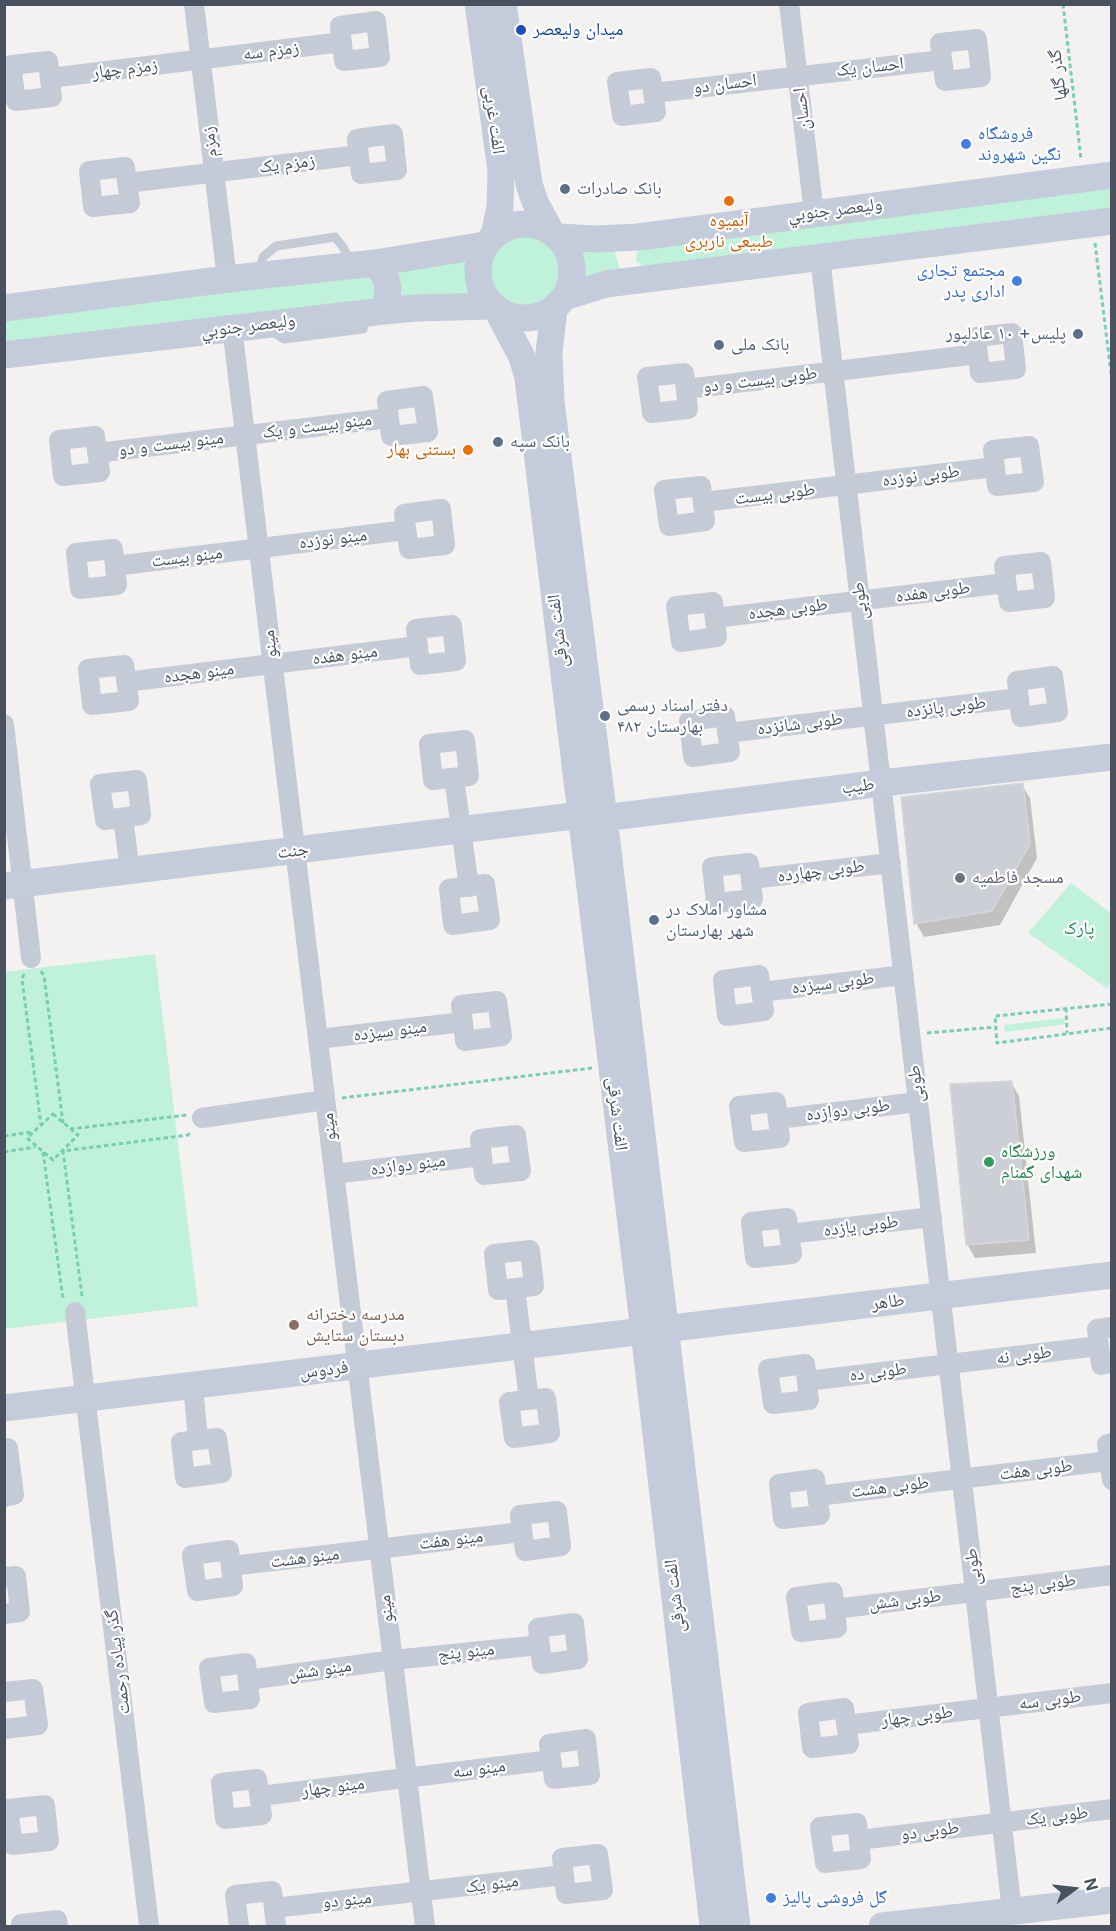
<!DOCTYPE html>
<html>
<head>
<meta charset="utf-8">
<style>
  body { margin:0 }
  #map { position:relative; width:1116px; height:1931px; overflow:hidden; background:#f4f2f1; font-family:Inter,sans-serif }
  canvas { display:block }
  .frame { position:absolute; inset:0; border:6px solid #49515f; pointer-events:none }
  .north { position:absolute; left:1044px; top:1859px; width:60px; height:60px; -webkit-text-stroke:4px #fff; paint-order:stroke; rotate:75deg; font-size:16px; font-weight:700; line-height:24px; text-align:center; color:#49515f }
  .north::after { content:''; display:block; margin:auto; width:21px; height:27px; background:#49515f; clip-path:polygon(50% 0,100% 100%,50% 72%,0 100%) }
</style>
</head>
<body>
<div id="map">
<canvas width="1116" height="1931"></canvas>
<div class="frame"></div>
<div class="north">N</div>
</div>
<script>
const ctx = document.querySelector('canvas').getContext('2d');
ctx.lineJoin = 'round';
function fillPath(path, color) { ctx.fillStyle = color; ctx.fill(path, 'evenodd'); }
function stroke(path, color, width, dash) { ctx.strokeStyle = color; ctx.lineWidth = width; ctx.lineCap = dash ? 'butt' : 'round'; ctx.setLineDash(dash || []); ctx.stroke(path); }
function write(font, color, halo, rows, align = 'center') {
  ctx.font = font + ' Inter,"Noto Naskh Arabic",sans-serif'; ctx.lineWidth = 4.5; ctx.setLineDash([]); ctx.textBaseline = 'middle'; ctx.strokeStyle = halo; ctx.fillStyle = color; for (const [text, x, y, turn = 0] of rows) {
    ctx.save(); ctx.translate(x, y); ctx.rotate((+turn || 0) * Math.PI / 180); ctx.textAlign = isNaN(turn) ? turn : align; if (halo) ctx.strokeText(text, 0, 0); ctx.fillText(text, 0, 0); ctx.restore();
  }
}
fillPath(new Path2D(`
  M1111 187V213L645 268 636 261 637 253 643 245Z
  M486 271a39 39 0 1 1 78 0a39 39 0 1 1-78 0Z
  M577 246H617L615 254 621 272 581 281C584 268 582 259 577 246Z
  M473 258C469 272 470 282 478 294L391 302 389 271Z
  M371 273 376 279 374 303 5 347 4 316Z
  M1071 883 1111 913 1112 972 1108 989 1028 933Z
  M155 954 198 1306 5 1329 4 972Z
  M1064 1018 1065 1024 1005 1032 1004 1025Z`), '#c0f1da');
fillPath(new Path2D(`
  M1022 785 1030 798 1037 858 1000 925 924 937 916 923Z
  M1011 1082 1019 1096 1036 1253 975 1258 967 1244Z`), '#0003');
const building = new Path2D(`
  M1023 783 1030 844 992 911 914 924 901 797Z
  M1012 1081 1029 1240 966 1245 950 1084Z`);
fillPath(building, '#cdcfd7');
stroke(building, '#d5d6dd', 1.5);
stroke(new Path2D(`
  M1063 4 1081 159
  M1095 243 1112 381
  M41 971 44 976 63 1123
  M24 974 22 979 41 1125
  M1112 1004 995 1016 997 1043 1112 1028
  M1066 1008 1067 1033
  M927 1033 996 1027
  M342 1098 592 1068
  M53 1114 78 1135 53 1160 27 1138Z
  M70 1129 187 1115
  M4 1136 32 1132
  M4 1152 35 1147
  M43 1152 63 1299
  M82 1296 63 1151 188 1135 191 1131`), '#77cfb2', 3, [4.5, 3]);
stroke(new Path2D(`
  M259 273 263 257 276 246 335 237 343 247 350 261
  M272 331 284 339 363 329 367 317`), '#c5cbd6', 9);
stroke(new Path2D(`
  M194 4 227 279
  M789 4 814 213
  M376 21 380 57 344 61 340 26Z
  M977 39 981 77 945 81 940 43Z
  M48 61 52 97 16 101 11 65Z
  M50 78 342 42
  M651 78 656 112 622 116 617 82Z
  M653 93 942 60
  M393 134 397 170 361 174 357 139Z
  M125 167 130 203 93 207 89 171Z
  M127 183 359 155
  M820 257 1012 1911
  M232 327 425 1926
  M1012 333 1016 369 980 373 976 337Z
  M684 373 688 409 652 413 647 377Z
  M686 389 978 354
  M423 396 428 432 391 436 387 401Z
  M95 436 100 472 63 476 59 440Z
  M1029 446 1034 482 997 486 993 450Z
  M97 453 389 418
  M701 486 705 521 669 526 664 490Z
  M703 502 995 467
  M441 509 445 545 409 549 404 514Z
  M113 549 117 585 80 589 76 553Z
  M1041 562 1045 598 1009 602 1004 566Z
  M115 566 406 530
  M713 602 717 637 681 642 676 606Z
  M715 618 1006 583
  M452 625 456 661 420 665 416 629Z
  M124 665 129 701 92 705 88 669Z
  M1053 676 1058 712 1021 717 1017 681Z
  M126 682 418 646
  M725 716 730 752 693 757 689 721Z
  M4 724 31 958
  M727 733 1019 698
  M465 740 469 776 433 780 429 744Z
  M454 778 469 887
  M137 780 141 815 105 820 100 784Z
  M123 818 130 871
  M749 863 753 899 716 903 712 867Z
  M751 879 891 863
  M485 884 490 920 453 925 449 889Z
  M759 975 764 1011 727 1016 723 980Z
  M761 992 904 975
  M497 1001 502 1036 465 1041 461 1005Z
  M318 1039 463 1022
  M776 1102 780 1138 744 1142 739 1106Z
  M202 1118 325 1100
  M778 1119 918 1102
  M516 1135 521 1171 484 1175 480 1139Z
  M334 1174 482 1156
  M787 1218 792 1254 755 1258 751 1222Z
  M789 1234 932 1217
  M530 1250 534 1286 498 1290 494 1254Z
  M515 1288 529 1400
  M75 1312 149 1926
  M1112 1327 1097 1329 1101 1365 1112 1363
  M805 1364 809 1400 773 1404 768 1369Z
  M807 1381 1099 1346
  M193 1385 198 1440
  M546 1398 550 1433 514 1438 509 1402Z
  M217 1438 222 1473 185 1478 181 1442Z
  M1112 1443 1107 1444 1112 1480
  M4 1448H8L14 1495 4 1497
  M815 1479 820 1515 783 1519 779 1484Z
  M818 1496 1109 1461
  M557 1511 561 1546 525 1551 520 1515Z
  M229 1550 233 1586 197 1591 192 1555Z
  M231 1566 522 1532
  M4 1577 16 1576 20 1612 4 1614
  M833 1592 837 1628 801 1632 796 1597Z
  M835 1609 1112 1575
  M574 1623 578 1659 542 1664 538 1628Z
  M246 1663 250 1699 214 1703 209 1668Z
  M248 1680 393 1660 540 1645
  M4 1692 33 1689 38 1725 4 1729
  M844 1708 849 1744 812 1748 808 1713Z
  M846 1725 1112 1693
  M586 1739 590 1775 554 1779 549 1744Z
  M257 1779 262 1815 225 1819 221 1783Z
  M260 1796 551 1760
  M45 1805 49 1841 13 1845 8 1809Z
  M857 1823 861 1859 825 1863 820 1827Z
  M859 1840 1112 1809
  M598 1854 603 1890 566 1894 562 1858Z
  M274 1908 564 1875
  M21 1926V1924L57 1920 58 1926
  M239 1926 235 1895 272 1891 276 1926`), '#c5cbd6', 20);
stroke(new Path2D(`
  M478 4 501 171 500 207 494 235
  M503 4 529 184 535 202 550 230
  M478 271a47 47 0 1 1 94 0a47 47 0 1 1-94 0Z
  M559 237 597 239 638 237 1112 175
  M375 263C390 278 390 292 384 311
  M565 297 606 284 1112 221
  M4 308 227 279 375 263 485 245
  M496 308 522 357 528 378 644 1331 713 1926
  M554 308 549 353 551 402 604 818 737 1926
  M4 355 384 311 416 308 493 306
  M604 818 882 783 1112 757
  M4 886 581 815
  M664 1329 1112 1275
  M4 1408 644 1331
  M882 1926 1112 1900`), '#c4cbda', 27);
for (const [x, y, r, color] of [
  [521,30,6,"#1a4fb4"],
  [966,144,6,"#3f7fe0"],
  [565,189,6,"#5c6f8a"],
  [729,201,6,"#e8710a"],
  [1017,281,6,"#3f7fe0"],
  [1078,334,6,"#5c6f8a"],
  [719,345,6,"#5c6f8a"],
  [498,442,6,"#5c6f8a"],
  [468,450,6,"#e8710a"],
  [605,716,6,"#5c6f8a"],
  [960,878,6,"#6b7280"],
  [654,920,6,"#5c6f8a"],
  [989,1162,6,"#2e9e5b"],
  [294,1325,6,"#8d6e63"],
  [771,1898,6,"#3f7fe0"]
]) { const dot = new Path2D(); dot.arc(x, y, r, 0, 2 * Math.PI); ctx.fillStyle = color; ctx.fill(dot); stroke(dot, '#fff', 2); }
write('18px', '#164399', '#fff', [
  ["میدان ولیعصر",533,30]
], 'left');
write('18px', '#49515f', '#fff', [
  ["زمزم سه",271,51,-7],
  ["احسان یک",870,67,-6],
  ["زمزم چهار",125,69,-7],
  ["گذر گلها",1058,75,-97],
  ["احسان دو",725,84,-7],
  ["احسان",802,109,-97],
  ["الفت غربی",494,120,82],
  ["زمزم",210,142,-97],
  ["زمزم یک",287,164,-7],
  ["وليعصر جنوبي",835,210,-7],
  ["وليعصر جنوبي",248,326,-7],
  ["طوبی بیست و دو",760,380,-7],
  ["مینو بیست و یک",317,426,-7],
  ["مینو بیست و دو",171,444,-7],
  ["طوبی نوزده",921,476,-7],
  ["طوبی بیست",775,494,-7],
  ["مینو نوزده",333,539,-7],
  ["مینو بیست",187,557,-7],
  ["طوبی هفده",933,592,-7],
  ["طوبی",860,601,-97],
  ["طوبی هجده",788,609,-7],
  ["الفت شرقی",558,631,-97],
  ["مینو",270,644,-97],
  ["مینو هفده",345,655,-7],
  ["مینو هجده",199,673,-7],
  ["طوبی پانزده",946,707,-7],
  ["طوبی شانزده",800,724,-7],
  ["طیب",858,786,-7],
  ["جنت",293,851,-7],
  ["طوبی چهارده",821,871,-7],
  ["طوبی سیزده",833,983,-7],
  ["مینو سیزده",390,1031,-7],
  ["طوبی",916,1084,-97],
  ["طوبی دوازده",848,1110,-7],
  ["الفت شرقی",617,1114,83],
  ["مینو",329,1127,-97],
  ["مینو دوازده",408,1165,-7],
  ["طوبی یازده",861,1226,-7],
  ["طاهر",888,1302,-7],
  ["طوبی نه",1024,1355,-7],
  ["فردوس",324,1370,-7],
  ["طوبی ده",878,1372,-7],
  ["طوبی هفت",1036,1470,-7],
  ["طوبی هشت",890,1487,-7],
  ["مینو هفت",451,1540,-7],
  ["مینو هشت",305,1558,-7],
  ["طوبی",973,1567,-97],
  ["طوبی پنج",1043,1584,-7],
  ["الفت شرقی",675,1596,-97],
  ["طوبی شش",905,1600,-7],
  ["مینو",386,1609,-97],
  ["مینو پنج",466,1652,-6],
  ["گذر پیاده رحمت",118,1662,-97],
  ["مینو شش",320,1670,-8],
  ["طوبی سه",1050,1700,-7],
  ["طوبی چهار",917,1716,-7],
  ["مینو سه",479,1769,-7],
  ["مینو چهار",333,1787,-7],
  ["طوبی یک",1057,1816,-7],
  ["طوبی دو",930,1831,-7],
  ["مینو یک",492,1884,-7],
  ["مینو دو",347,1900,-6]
]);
write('18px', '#366cbe', '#fff', [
  ["فروشگاه",978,134],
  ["نگین شهروند",978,155],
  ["مجتمع تجاری",1005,271,"right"],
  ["اداری پدر",1005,292,"right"],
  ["گل فروشی پالیز",783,1898]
], 'left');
write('18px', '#4e5e75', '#fff', [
  ["بانک صادرات",577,189],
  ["پلیس+ ۱۰ عادلپور",1066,334,"right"],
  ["بانک ملی",731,345],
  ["بانک سپه",510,442],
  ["دفتر اسناد رسمی",617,706],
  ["۴۸۲ بهارستان",617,727],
  ["مشاور املاک در",666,910],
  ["شهر بهارستان",666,931]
], 'left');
write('18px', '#c56008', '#fff', [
  ["آبمیوه",729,221],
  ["طبیعی ناربری",729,242],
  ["بستنی بهار",456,450,"right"]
]);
write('18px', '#5b616d', '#fff', [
  ["مسجد فاطمیه",972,878]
], 'left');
write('18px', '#16845e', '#fff', [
  ["پارک",1079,929]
]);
write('18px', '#27864d', '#fff', [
  ["ورزشگاه",1001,1152],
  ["شهدای گمنام",1001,1173]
], 'left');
write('18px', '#785e54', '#fff', [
  ["مدرسه دخترانه",306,1315],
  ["دبستان ستایش",306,1336]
], 'left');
</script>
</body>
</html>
